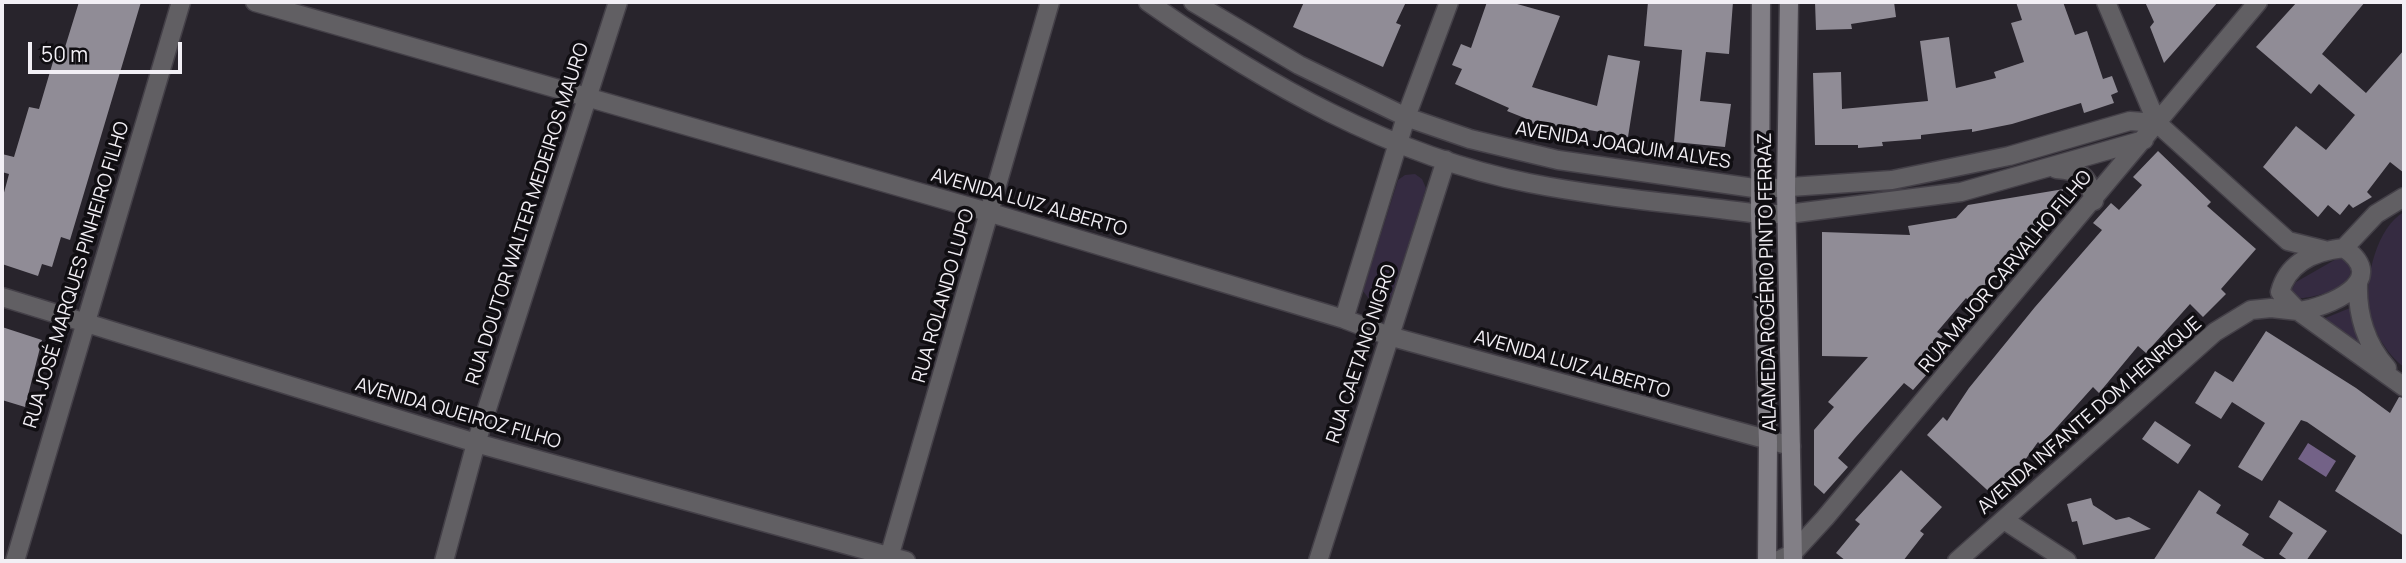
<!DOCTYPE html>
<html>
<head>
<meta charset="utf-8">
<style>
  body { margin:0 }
  #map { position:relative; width:2406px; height:563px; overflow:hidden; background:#28242c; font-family:Manrope,sans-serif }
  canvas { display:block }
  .frame { position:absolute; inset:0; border:4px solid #f2eff5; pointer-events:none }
  .scale { position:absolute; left:28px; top:42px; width:154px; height:32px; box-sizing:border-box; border:4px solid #f2eff5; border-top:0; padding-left:9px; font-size:21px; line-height:24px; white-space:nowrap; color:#f2eff5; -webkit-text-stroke:5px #100e12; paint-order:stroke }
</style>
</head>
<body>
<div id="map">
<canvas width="2406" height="563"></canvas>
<div class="frame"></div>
<div class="scale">50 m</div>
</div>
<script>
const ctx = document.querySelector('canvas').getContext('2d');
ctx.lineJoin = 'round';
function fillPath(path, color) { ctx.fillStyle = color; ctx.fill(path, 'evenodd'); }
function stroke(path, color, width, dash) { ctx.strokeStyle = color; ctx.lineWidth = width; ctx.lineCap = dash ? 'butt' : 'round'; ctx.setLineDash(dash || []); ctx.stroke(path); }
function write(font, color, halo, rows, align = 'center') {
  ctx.font = font + ' Manrope,sans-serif'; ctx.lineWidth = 7; ctx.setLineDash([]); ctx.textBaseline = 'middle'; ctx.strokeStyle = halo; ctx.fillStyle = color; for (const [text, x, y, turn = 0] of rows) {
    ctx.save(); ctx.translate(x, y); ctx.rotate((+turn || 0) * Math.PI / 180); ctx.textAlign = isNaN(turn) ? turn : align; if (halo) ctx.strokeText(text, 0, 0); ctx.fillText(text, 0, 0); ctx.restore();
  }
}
fillPath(new Path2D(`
  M1415 174 1422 179 1426 188 1391 300 1384 305 1373 304 1363 291 1398 180 1405 175Z
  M2404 212V367C2386 354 2372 329 2369 307 2365 277 2377 227 2404 212Z
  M2338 258H2347C2364 289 2316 297 2295 299L2291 291 2296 282Z
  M2350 308 2361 349 2318 321Z`), '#352b41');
fillPath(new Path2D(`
  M2308 443 2336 461 2326 477 2298 459Z`), '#736287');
fillPath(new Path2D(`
  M79 2H141L70 240 61 237 52 267 42 264 38 276 2 264V200L9 174 2 172V154L14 157 29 107 39 109 55 55 62 57Z
  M1304 2H1406L1396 23 1401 25 1383 67 1293 27Z
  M1487 2H1510L1560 16 1532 87 1597 106 1608 55 1640 61 1628 137 1578 128 1576 136 1526 122 1527 119 1507 111 1509 108 1455 84 1462 69 1452 65 1461 44 1471 48Z
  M1648 2H1733L1729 54 1706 52 1700 101 1731 104 1725 147 1674 142 1682 50 1644 46Z
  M1815 2H1894L1896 17 1851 24 1852 29 1816 30Z
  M2016 2H2063L2075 35 2087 31 2103 79 2112 76 2118 92 2111 95 2114 103 2084 113 2081 103 2012 124 1972 132V129L1921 135V139L1882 142 1883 146 1858 148V145H1815L1813 73 1841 72 1842 109 1928 101 1920 41 1949 37 1956 88 1996 78 1994 72 2024 62 2011 23 2022 20Z
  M2145 2H2218L2164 63 2150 27 2154 22Z
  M2297 2H2365L2322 54 2366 93 2404 50V173L2390 162 2367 192 2372 197 2353 208 2349 204 2340 215 2328 205 2318 217 2263 167 2296 126 2326 150 2355 115 2319 84 2311 94 2256 47Z
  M2158 151 2211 202 2207 206 2256 249 2221 289 2226 294 2203 317 2190 304 2146 353 2138 346 2099 393 2093 387 2041 445 2038 442 1997 499 1927 435 1943 417 1947 421 1969 388 2035 307 2102 230 2093 223 2111 203 2119 210 2142 185 2133 177Z
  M2064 189 2021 243 2022 245 1970 302 1966 298 1937 332 1943 336 1919 365 1928 373 1913 390 1904 383 1855 438 1838 458 1848 467 1824 494 1814 485V430L1834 407 1828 402 1868 357 1822 356V232L1910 235 1908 226 1956 218 1968 205Z
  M2 327 42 340 25 407 2 400Z
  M2266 331 2356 388 2390 413 2399 397 2404 398V536L2335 491 2356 456 2307 422 2301 420 2262 481 2238 467 2265 423 2232 402 2221 419 2195 403 2215 371 2233 382Z
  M2155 421 2191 445 2178 464 2142 439Z
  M1901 470 1942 507 1920 531 1924 534 1903 561H1846L1836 553 1860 524 1855 520Z
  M2199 490 2221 505 2216 513 2249 534 2242 545 2268 561H2153Z
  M2091 498 2093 505 2116 520 2129 517 2151 529 2083 545 2077 521 2072 522 2067 504Z
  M2279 500 2327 531 2306 561H2289L2279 554 2293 533 2269 517Z`), '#908c96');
const street = new Path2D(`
  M255 2 991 213 1344 319 1389 336 1791 446
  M1148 2C1262 82 1391 156 1529 183 1605 198 1684 204 1760 214H1788L1961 192 2144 140
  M1193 2 1299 65 1406 117 1470 139 1558 160 1761 189 1892 180 2009 156 2130 121 2157 123
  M2106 2 2157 123 2288 241 2324 250
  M2056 169C2082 171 2088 175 2094 201
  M2344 248C2392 281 2327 308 2298 311L2280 292C2288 262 2315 251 2344 248Z
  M2344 248 2376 214 2404 197
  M2358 284C2357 314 2366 345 2387 368
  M2 297 476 443 906 561
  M1344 319 1406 117 1449 2
  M2004 520 2067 561
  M15 561 181 2
  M444 561 476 443 618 2
  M888 561 1050 2
  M1318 561 1446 160
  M1777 561 1792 554 1825 518 2258 2
  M1957 561 2215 332 2251 310 2271 308 2298 311 2404 387`);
const secondary = new Path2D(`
  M1761 2 1760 214 1768 442 1767 561
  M1789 2 1786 189 1793 561`);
stroke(street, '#444048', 21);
stroke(secondary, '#444048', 21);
stroke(street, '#615f63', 18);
stroke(secondary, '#827f86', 18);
write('19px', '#f2eff5', '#100e12', [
  ["AVENIDA JOAQUIM ALVES",1623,146,9],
  ["AVENIDA LUIZ ALBERTO",1029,203,16],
  ["RUA DOUTOR WALTER MEDEIROS MAURO",528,214,-72],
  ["RUA MAJOR CARVALHO FILHO",2006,272,-50],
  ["RUA JOSÉ MARQUES PINHEIRO FILHO",77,275,-73],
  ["ALAMEDA ROGÉRIO PINTO FERRAZ",1768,282,-91],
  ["RUA ROLANDO LUPO",944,296,-74],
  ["RUA CAETANO NIGRO",1362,354,-72],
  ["AVENIDA LUIZ ALBERTO",1572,365,16],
  ["AVENIDA QUEIROZ FILHO",458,414,16],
  ["AVENDA INFANTE DOM HENRIQUE",2090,416,-41]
]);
</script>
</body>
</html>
